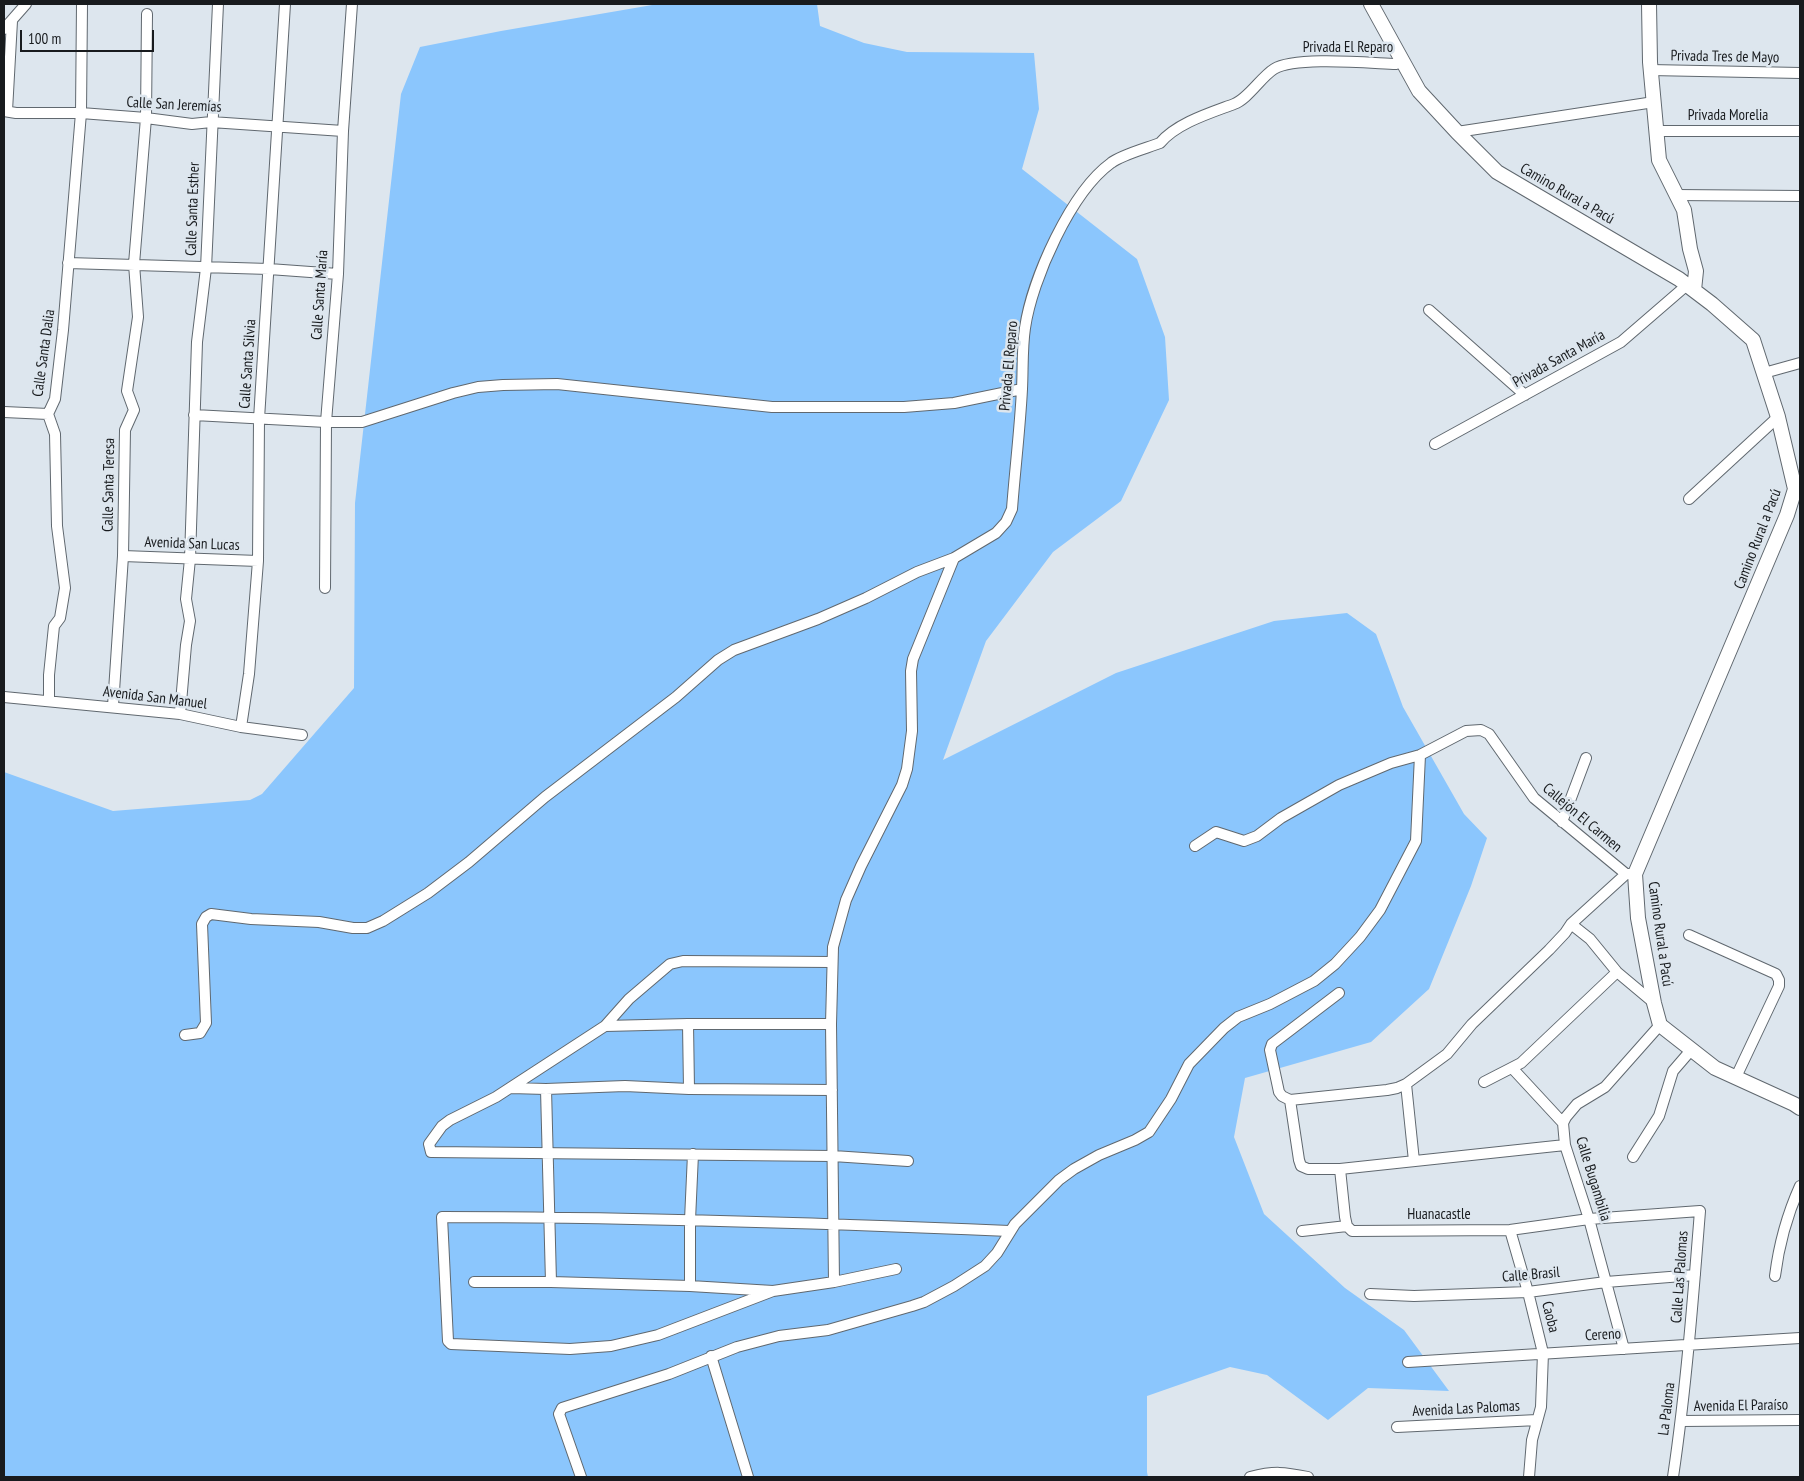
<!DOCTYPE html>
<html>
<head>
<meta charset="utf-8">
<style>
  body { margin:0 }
  #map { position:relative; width:1804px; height:1481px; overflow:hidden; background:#dde6ee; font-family:"PT Sans Narrow",sans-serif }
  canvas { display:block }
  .frame { position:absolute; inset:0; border:5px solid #181b1e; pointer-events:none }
  .scale { position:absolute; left:20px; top:30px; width:134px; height:22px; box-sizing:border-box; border:2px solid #181b1e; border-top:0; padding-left:6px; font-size:15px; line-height:18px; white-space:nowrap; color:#181b1e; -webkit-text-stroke:4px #dde6ee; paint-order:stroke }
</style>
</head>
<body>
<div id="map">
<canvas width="1804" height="1481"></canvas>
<div class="frame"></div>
<div class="scale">100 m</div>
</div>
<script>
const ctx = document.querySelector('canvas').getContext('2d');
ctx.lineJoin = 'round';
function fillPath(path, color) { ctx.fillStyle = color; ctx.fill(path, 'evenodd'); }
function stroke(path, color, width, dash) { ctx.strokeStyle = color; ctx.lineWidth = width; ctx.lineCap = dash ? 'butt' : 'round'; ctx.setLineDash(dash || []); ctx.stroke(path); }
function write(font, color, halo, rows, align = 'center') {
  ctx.font = font + ' "PT Sans Narrow",sans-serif'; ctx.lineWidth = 5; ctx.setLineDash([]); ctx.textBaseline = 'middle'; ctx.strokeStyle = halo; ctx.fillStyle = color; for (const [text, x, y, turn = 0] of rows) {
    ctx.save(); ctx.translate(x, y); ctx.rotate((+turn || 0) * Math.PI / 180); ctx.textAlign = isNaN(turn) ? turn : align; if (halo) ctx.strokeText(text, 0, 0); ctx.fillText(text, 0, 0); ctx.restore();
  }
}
fillPath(new Path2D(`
  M658 4H817L820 26 864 43 907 52 1034 53 1039 109 1022 169 1137 259 1165 337 1169 400 1121 501 1053 552 986 641 943 760 1116 673 1274 621 1347 613 1376 634 1403 707 1464 814 1487 838 1471 886 1429 989 1371 1042 1245 1078 1234 1137 1264 1214 1345 1288 1404 1330 1449 1391 1368 1388 1328 1420 1267 1375 1230 1367 1147 1396V1472L1148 1477H4V772L113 811 250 800 262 794 354 688 355 503 401 94 420 47 501 31Z`), '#8bc6fd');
const street = new Path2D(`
  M4 29 26 4
  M1650 70 1800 73
  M4 111 16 113H81L146 118 192 124 211 122 343 131
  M7 111 12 21
  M1656 131H1800
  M1457 132 1654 102
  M1675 195 1800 196
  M68 263 269 269 338 274
  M1429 310 1525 395
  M1764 373 1800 363
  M4 412 48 414
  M194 415 326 422H362L453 393 478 387 503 385 557 384 772 407H904L954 403 1022 389
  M1435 444 1621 342 1687 285
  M1689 499 1778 417
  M123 556 258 561
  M325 588 326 422 338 274 343 131 352 4
  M4 697 180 714 241 727 302 735
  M49 701V675L54 626 60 618 65 588 57 526 55 434 48 414 55 399 63 330 81 113 82 4
  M113 706 123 556 125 430 134 410 127 391 138 317 134 264 146 118 147 14
  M180 714 186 645 190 621 186 599 190 559 197 342 206 268 218 4
  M241 727 249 674 258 561 259 419 285 4
  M1562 822 1586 758
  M1195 846 1216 832 1244 841 1257 836 1281 818 1339 785 1391 763 1420 755 1466 731 1481 730 1489 734 1534 798 1626 874H1631
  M1571 924 1590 939 1617 972 1654 1003
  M1689 935 1776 974 1779 980V986L1736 1077
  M832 962 683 961 670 964 629 999 605 1026 496 1097 450 1120 442 1126 429 1144 431 1152 833 1156 908 1161
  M1339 993 1272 1044 1270 1050 1279 1092 1282 1096 1290 1100 1387 1090 1397 1088 1406 1084 1447 1054 1472 1024 1549 950 1565 933 1571 924 1626 874
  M688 1024 689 1089
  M605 1026 688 1024H831
  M185 1035 200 1033 206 1023 202 924 206 917 211 914 251 919 319 922 353 928H367L383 921 428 893 469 862 545 797 676 697 718 660 734 650 818 619 866 598 917 572 954 558 996 533 1006 522 1012 509C1015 469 1020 429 1022 389 1023 369 1022 348 1025 328 1032 279 1071 192 1111 163 1121 155 1147 148 1160 143 1177 123 1210 113 1234 104 1248 99 1261 77 1274 69 1295 56 1369 63 1396 64L1403 62
  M1513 1069 1563 1123
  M1484 1082 1521 1063 1617 972
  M1406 1084 1414 1161
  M511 1088 546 1089 625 1086 689 1089 832 1090
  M546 1089 551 1282
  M1290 1100 1299 1160 1301 1166 1308 1169H1340L1565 1145
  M1633 1157 1659 1116 1673 1071 1692 1049
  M1340 1169 1345 1217 1347 1226 1352 1231 1510 1230 1589 1219 1700 1211C1693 1300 1686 1389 1673 1477
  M1510 1230 1528 1292 1543 1353 1541 1407 1532 1440 1529 1477
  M1302 1231 1347 1226
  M1775 1276C1779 1244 1787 1215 1800 1186
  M474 1282H551L690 1286 773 1291 834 1282 896 1269
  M834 1282 831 1024 833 947 846 900 861 866 902 785 907 769 912 731 911 671 913 659 954 558
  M690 1286V1220L693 1154
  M773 1291 658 1335 611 1346 570 1349 451 1344 448 1341 442 1217C631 1217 820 1223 1009 1231
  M1370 1294 1414 1296 1528 1292 1606 1282 1695 1275
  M1624 1349 1589 1219 1565 1145 1563 1123 1566 1117 1577 1104 1605 1087 1660 1025
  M711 1356 748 1477
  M1408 1362 1800 1338
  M1681 1421 1800 1420
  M1397 1427 1537 1420
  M581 1477 559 1414 562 1408 669 1374 737 1347 779 1336 828 1330 912 1306 924 1302 954 1286 985 1266 997 1253 1015 1224 1059 1180 1074 1169 1099 1155 1135 1140 1149 1132 1171 1099 1189 1064 1224 1028 1238 1017 1270 1004 1314 981 1335 964 1360 937 1380 910 1416 841 1420 755
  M1250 1477C1274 1471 1284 1472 1308 1477`);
const secondary = new Path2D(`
  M1371 4 1419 91 1457 132 1497 172 1679 279 1712 304 1753 340 1778 417 1795 489 1787 515 1635 874 1638 918 1654 1003 1660 1025 1715 1068 1794 1104 1800 1108
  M1649 4 1650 62 1659 160 1684 210 1690 249 1696 271 1694 290`);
stroke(street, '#60686f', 12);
stroke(secondary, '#60686f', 16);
stroke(street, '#fff', 10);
stroke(secondary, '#fff', 14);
write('15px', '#181b1e', '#dde6ee', [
  ["Privada El Reparo",1348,48],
  ["Privada Tres de Mayo",1725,57,1],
  ["Calle San Jeremías",174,105,3],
  ["Privada Morelia",1728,116],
  ["Camino Rural a Pacú",1567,194,30],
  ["Calle Santa Esther",193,209,-88],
  ["Calle Santa María",320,295,-86],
  ["Calle Santa Dalia",44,353,-82],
  ["Privada Santa María",1559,359,-29],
  ["Calle Santa Silvia",248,364,-86],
  ["Privada El Reparo",1009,366,-85],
  ["Calle Santa Teresa",109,485,-89],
  ["Camino Rural a Pacú",1758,539,-69],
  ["Avenida San Lucas",192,544,2],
  ["Avenida San Manuel",155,698,7],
  ["Callejón El Carmen",1582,818,40],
  ["Camino Rural a Pacú",1660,934,82],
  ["Calle Bugambilia",1593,1179,73],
  ["Huanacastle",1439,1215],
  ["Calle Brasil",1531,1275,-5],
  ["Calle Las Palomas",1680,1277,-86],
  ["Caoba",1550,1317,76],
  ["Cereno",1603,1335,-3],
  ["Avenida El Paraíso",1741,1406,-1],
  ["Avenida Las Palomas",1466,1409,-3],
  ["La Paloma",1667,1409,-83]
]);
</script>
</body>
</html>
